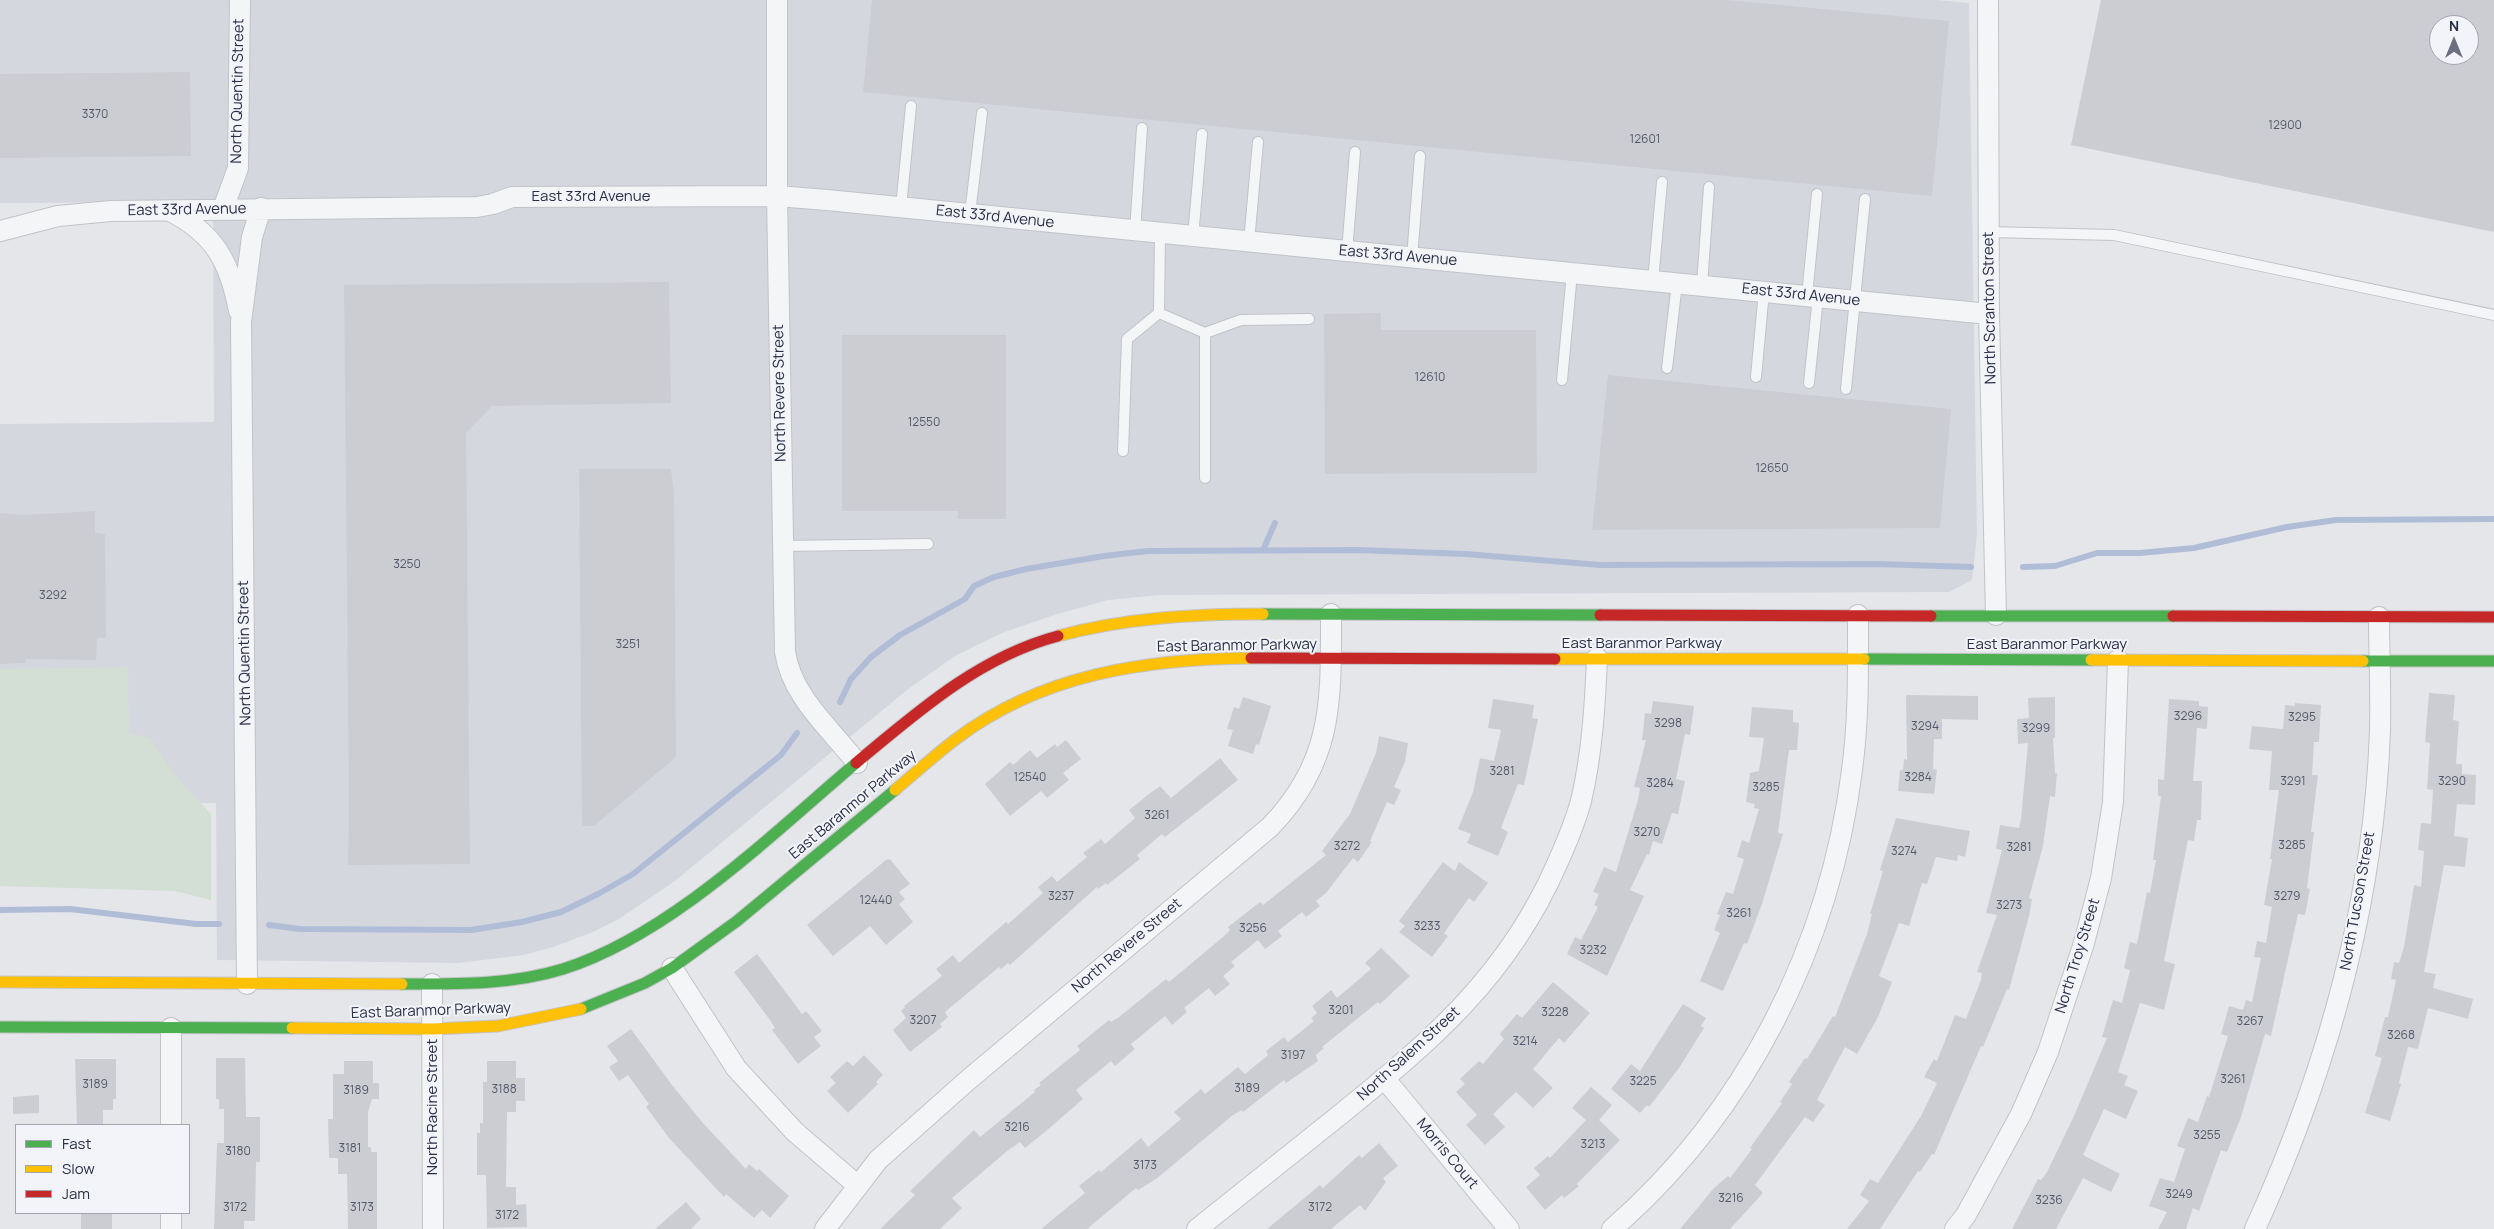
<!DOCTYPE html>
<html>
<head>
<meta charset="utf-8">
<style>
  body { margin:0 }
  #map { position:relative; width:2494px; height:1229px; overflow:hidden; background:#e5e6ea; font-family:Manrope,sans-serif }
  canvas { display:block }
  .legend { position:absolute; left:15px; top:1124px; width:175px; height:90px; box-sizing:border-box; background:#f3f4f9; border:1px solid #a2a5b1; margin:0; padding:6px 9px; list-style:none; font-size:15px; color:#292f46 }
  .legend li { display:flex; align-items:center; gap:10px; height:25px }
  .legend b { width:25px; border:1px solid #a2a5b1 }
  .north { position:absolute; left:2429px; top:15px; width:50px; height:50px; box-sizing:border-box; background:#f3f4f9; border:1px solid #a2a5b1; border-radius:50%; rotate:0deg; font-size:14px; font-weight:700; line-height:20px; text-align:center; color:#292f46 }
  .north::after { content:''; display:block; margin:auto; width:18px; height:22px; background:#6b6f7f; clip-path:polygon(50% 0,100% 100%,50% 72%,0 100%) }
</style>
</head>
<body>
<div id="map">
<canvas width="2494" height="1229"></canvas>
<ul class="legend">
<li><b style="height:6px;background:#4caf50"></b>Fast</li>
<li><b style="height:6px;background:#ffc107"></b>Slow</li>
<li><b style="height:6px;background:#c62828"></b>Jam</li>
</ul>
<div class="north">N</div>
</div>
<script>
const ctx = document.querySelector('canvas').getContext('2d');
ctx.lineJoin = 'round';
function fillPath(path, color) { ctx.fillStyle = color; ctx.fill(path, 'evenodd'); }
function stroke(path, color, width, dash) { ctx.strokeStyle = color; ctx.lineWidth = width; ctx.lineCap = dash ? 'butt' : 'round'; ctx.setLineDash(dash || []); ctx.stroke(path); }
function write(font, color, halo, rows, align = 'center') {
  ctx.font = font + ' Manrope,sans-serif'; ctx.lineWidth = 4; ctx.setLineDash([]); ctx.textBaseline = 'middle'; ctx.strokeStyle = halo; ctx.fillStyle = color; for (const [text, x, y, turn = 0] of rows) {
    ctx.save(); ctx.translate(x, y); ctx.rotate((+turn || 0) * Math.PI / 180); ctx.textAlign = isNaN(turn) ? turn : align; if (halo) ctx.strokeText(text, 0, 0); ctx.fillText(text, 0, 0); ctx.restore();
  }
}
fillPath(new Path2D(`
  M0 0H1936L1969 3 1977 534 1972 580 1949 592 1160 595 1108 600 1054 615 1002 633 955 656 907 690 675 881 619 919 593 932 553 947 523 955 459 963 217 960 216 803H0V424L214 422 213 202 0 203Z`), '#d5d7df');
fillPath(new Path2D(`
  M128 667 129 733 150 738 176 776 211 814V900L175 891 0 886V669Z`), '#d3ded5');
stroke(new Path2D(`
  M1263 550 1275 523
  M2023 567 2055 566 2097 553H2140L2194 548 2287 527 2336 520 2494 519
  M840 702 851 679 871 657 900 635 965 599 974 586 994 577 1026 569 1104 556 1148 551 1358 550 1466 554 1600 565 1877 564 1971 567
  M0 910 70 909 196 924H219
  M269 925 300 929 471 930 522 922 561 912 598 894 633 874 781 755 797 733`), '#b1bdd7', 6);
fillPath(new Path2D(`
  M872 0H1727L1949 21 1932 196 863 92Z
  M2101 0H2494V232L2071 145ZM2439 25H2469V55H2439Z
  M190 72 191 156 0 158V74Z
  M669 282 671 403 492 406 466 433 470 864 348 865 349 804 344 285Z
  M1381 313V330H1536L1537 473 1325 474 1324 314Z
  M842 335H1006V519H958V511H842Z
  M1608 375 1951 409 1940 528 1592 530Z
  M579 469H671L674 493 676 757 594 826H582Z
  M95 511V533L105 534 106 638H97L96 660 26 659 25 663 0 664V513L25 515Z
  M2429 693 2455 695 2453 720 2459 721 2456 764H2462V774L2476 775 2475 805 2457 804 2454 836 2468 838 2465 867 2444 865 2424 972 2436 974 2433 988 2473 999 2468 1019 2428 1008 2418 1049 2408 1047 2399 1083 2401 1084 2390 1121 2365 1113 2382 1058 2375 1056 2385 1017H2388L2396 980 2391 979 2394 962 2399 963 2404 947 2414 885 2421 887 2424 851 2418 850 2421 823 2431 824 2433 790 2427 789 2430 743 2425 742Z
  M1906 695 1978 696V720L1942 719V739H1934L1933 769 1937 770 1934 794 1898 791 1900 770H1903L1904 759 1907 760Z
  M1243 697 1271 706 1259 745 1256 744 1253 754 1228 746 1233 730 1227 729 1234 707 1239 709Z
  M2055 697V738H2053L2055 773H2057L2055 797 2050 796 2043 846 2029 898 2032 899 2029 916 2009 990 2007 989 1983 1047 1981 1046 1934 1155 1932 1154 1920 1172 1918 1171 1880 1229H1847L1869 1201 1860 1195 1870 1179 1878 1183 1921 1116 1937 1083 1924 1077 1934 1059 1937 1061 1955 1015 1966 1019 1981 980 1982 973 1977 972 1997 915 1986 913 2002 850 1996 849 2000 825 2019 828 2021 819 2028 743 2018 744 2017 719 2029 718 2028 698Z
  M1493 699 1534 705 1532 718 1538 719 1524 785 1518 784 1501 828 1508 832 1498 856 1467 843 1471 834 1458 829 1473 792 1480 758 1494 761 1501 730 1488 728Z
  M2169 699 2199 701V706L2208 707 2207 729 2197 728 2193 781H2202L2201 820H2197L2194 841 2188 840 2164 961 2175 964 2164 1010 2140 1003 2118 1072 2128 1076 2124 1085 2138 1091 2126 1119 2104 1109 2083 1155 2120 1174 2111 1192 2083 1178 2056 1229H2012L2038 1179 2041 1180 2047 1172 2074 1116 2107 1038 2102 1037 2113 1000 2122 1003 2130 970 2124 968 2130 942 2137 944 2147 892 2150 893 2156 860H2153L2161 796H2158V779L2164 780Z
  M1653 701 1694 706 1690 735 1685 734 1676 779 1685 781 1678 814 1672 813 1662 844 1653 841 1649 855 1647 854 1630 890 1644 896 1607 976 1567 954 1575 937 1581 940 1598 907 1594 905 1599 894 1593 892 1604 867 1616 872 1638 800 1640 788 1634 787 1646 740H1642L1645 713 1651 714Z
  M2295 703 2321 705 2319 742H2314L2312 775H2318L2311 832H2314L2307 888 2310 889 2305 915 2298 914 2271 1036 2265 1034 2241 1117 2227 1152 2221 1150 2199 1211 2193 1208 2186 1229H2158L2167 1212 2149 1206 2160 1178 2174 1182 2185 1149 2177 1146 2188 1118 2198 1122 2207 1096 2209 1097 2228 1036 2221 1034 2229 1006 2243 1010 2246 1000 2252 1002 2261 958 2254 957 2257 941 2266 943 2272 907 2264 905 2272 859H2270L2279 790H2269L2272 751 2249 749 2252 726 2283 729 2285 705 2295 706Z
  M1752 707 1793 710V722L1799 723 1797 750H1789L1778 833 1783 834 1762 904 1747 944 1744 943 1723 991 1700 981 1720 933 1714 930 1720 915 1717 914 1726 892 1733 894 1744 859 1737 857 1742 840 1749 843 1759 809 1754 808 1755 804 1746 802 1750 773 1759 771 1764 738 1749 737Z
  M1379 736 1408 743 1405 762 1394 787 1401 790 1394 805 1387 802 1370 841 1372 842 1358 862 1353 858 1326 893 1316 901 1320 906 1306 917 1302 912 1278 931 1282 936 1265 949 1258 940 1231 962 1235 966 1223 976 1230 984 1215 996 1209 988 1184 1008 1187 1012 1172 1025 1165 1016 1131 1044 1135 1049 1115 1066 1111 1061 1076 1090 1083 1099 1045 1132 1025 1148 1020 1142 1006 1152 952 1198 962 1208 940 1229H880L915 1195 910 1191 974 1130 980 1137 1035 1092 1034 1090 1041 1085 1039 1083 1080 1050 1077 1046 1109 1020 1111 1022 1119 1017 1166 979 1169 982 1223 937 1230 930 1228 927 1260 902 1263 905 1326 855 1322 851 1350 814 1376 753Z
  M1066 740 1081 759 1063 773 1069 780 1047 798 1041 791 1010 816 985 784 1010 762 1013 765 1030 750 1037 758 1055 744 1057 747Z
  M1220 758 1238 780 1165 837 1162 834 1137 855 1140 859 1107 885 1106 883 1098 889 1097 887 1010 965 1008 963 1001 969 999 967 945 1012 948 1017 940 1024 942 1027 910 1052 893 1030 906 1018 901 1011 905 1007 904 1006 942 976 936 969 953 955 959 963 1006 922 1008 924 1043 893 1038 887 1052 876 1057 882 1087 857 1083 853 1101 839 1105 844 1135 818 1129 810 1149 794 1160 786 1171 798Z
  M1896 818 1970 831 1965 857 1958 855 1957 861 1936 857 1927 884 1922 883 1909 926 1899 923 1879 976 1892 982 1878 1017 1857 1054 1845 1047 1817 1100 1825 1105 1813 1122 1805 1117 1755 1185 1763 1193 1730 1229H1680L1714 1188 1728 1176 1730 1178 1752 1149 1750 1148 1782 1103 1780 1102 1792 1084 1789 1082 1805 1058 1807 1059 1833 1016 1835 1017 1867 934 1872 914H1870L1883 871 1880 870Z
  M890 859 910 884 899 892 905 899 899 904 913 922 886 945 870 926 833 956 807 925 886 860Z
  M1443 862 1455 871 1459 862 1488 883 1474 902 1469 898 1444 933 1448 936 1432 957 1399 932 1405 926 1399 921Z
  M1381 948 1410 976 1380 1004 1378 1002 1322 1047 1324 1048 1316 1055 1318 1061 1286 1083 1284 1080 1243 1112 1242 1110 1233 1115 1156 1179 1138 1190 1136 1188 1087 1229H1041L1085 1193 1079 1186 1099 1170 1101 1172 1141 1138 1148 1147 1181 1119 1174 1112 1201 1089 1205 1094 1238 1067 1245 1074 1268 1055 1266 1051 1284 1037 1288 1042 1314 1021 1311 1018 1317 1013 1312 1006 1331 990 1337 998 1371 969 1365 963Z
  M757 954 802 1014 806 1011 822 1031 814 1037 821 1046 798 1064 772 1030 775 1028 770 1020 734 972Z
  M1553 982 1590 1013 1564 1043 1559 1038 1533 1069 1553 1088 1533 1108 1516 1092 1493 1114 1505 1127 1485 1145 1466 1125 1477 1115 1456 1092 1465 1084 1460 1079 1479 1061 1483 1064 1504 1039 1500 1034 1517 1014 1522 1018Z
  M1683 1004 1706 1018 1701 1026 1704 1028 1679 1068 1649 1107 1647 1105 1640 1113 1611 1089 1631 1064 1640 1071Z
  M631 1029 672 1085 702 1122 746 1169 749 1164 757 1171 759 1169 789 1196 770 1218 762 1210 754 1218 726 1194 724 1197 669 1138 646 1107 649 1104 628 1075 619 1081 609 1067 618 1061 607 1046Z
  M864 1055 883 1075 876 1082 878 1084 848 1113 827 1091 836 1083 830 1077 847 1061 853 1066Z
  M216 1058H245L246 1117H260V1162H256L255 1221H244V1229H214L217 1143H224V1109H219V1099H216Z
  M75 1059H116V1099H113V1110H103V1125H77Z
  M344 1061H373V1083H379V1099H372L368 1112V1147H371V1152H377V1229H348L347 1174H338V1158H329L328 1119H333V1074H344Z
  M487 1061H516V1078H525V1101H516V1112H507L506 1187H516V1205L526 1204 527 1227 487 1228 486 1175H477V1133H480V1123H483V1082H487Z
  M1591 1087 1612 1105 1599 1120 1620 1140 1577 1184 1579 1186 1564 1198 1562 1195 1545 1210 1526 1187 1540 1175 1534 1168 1548 1156 1550 1158 1586 1120 1572 1108Z
  M39 1095V1113L13 1114V1097Z
  M1379 1143 1398 1166 1383 1178 1386 1182 1365 1211 1360 1205 1331 1229H1267L1320 1185 1323 1188 1359 1155 1362 1158Z
  M686 1202 701 1219 691 1229H655Z
  M81 1213H112V1229H81Z`), '#cccdd2');
const lane = new Path2D(`
  M901 207 911 106
  M970 214 982 113
  M1135 231 1142 128
  M1989 232 2114 235 2494 315
  M1193 237 1202 134
  M1249 242 1258 142
  M1347 252 1355 152
  M1412 258 1420 156
  M1653 281 1662 182
  M1702 285 1709 187
  M1807 296 1817 194
  M1159 313 1205 333V478
  M1205 333 1241 320 1309 319
  M1667 368 1677 283
  M1756 377 1764 291
  M1562 380 1572 273
  M1809 383 1818 297
  M1846 389 1865 199
  M1123 451 1127 339 1159 313 1160 233
  M782 546 928 544`);
const street = new Path2D(`
  M777 0V196L785 652C792 697 830 728 857 763
  M1988 0 1989 314 1996 615
  M223 209 238 168 240 0
  M170 211C214 233 230 262 239 311
  M0 231 58 216 111 211 477 207 493 204 512 197 777 196 827 200 1989 314
  M672 968 736 1068 795 1132 857 1185
  M247 984 241 322 252 237 261 208
  M432 984 433 1229
  M1384 1078 1509 1229
  M171 1125V1028
  M171 1229V1213
  M825 1229 878 1160 968 1080 1270 827C1334 761 1331 700 1331 614
  M1197 1229C1243 1192 1290 1155 1336 1118 1430 1042 1507 978 1557 864 1566 844 1575 823 1581 801 1592 754 1595 706 1597 658
  M1612 1229C1746 1113 1830 945 1852 770 1859 719 1858 667 1858 615
  M1955 1229 1966 1215 2021 1114 2048 1052 2084 943 2101 878 2113 802 2118 660
  M2255 1229C2327 1071 2374 904 2380 730 2381 692 2379 654 2379 617`);
const fast = new Path2D(`
  M1263 614 1600 615
  M1931 616H2173
  M1864 659 2091 660
  M2363 661H2494
  M402 984C455 984 512 985 563 969 670 935 771 835 856 763
  M581 1009 645 983 672 968 737 921 895 790
  M0 1027 292 1028`);
const slow = new Path2D(`
  M1058 636C1125 618 1193 614 1263 614
  M1555 659H1864
  M2091 660 2363 661
  M895 790C915 773 935 755 956 739 1042 674 1146 659 1251 658
  M0 982 402 984
  M292 1028 433 1029 498 1026 581 1009`);
const jam = new Path2D(`
  M1600 615 1931 616
  M2173 616 2494 617
  M1251 658 1555 659
  M856 763C917 712 979 657 1058 636`);
stroke(lane, '#c2c3c8', 12);
stroke(street, '#c2c3c8', 22);
stroke(fast, '#c2c3c8', 13);
stroke(slow, '#c2c3c8', 13);
stroke(jam, '#c2c3c8', 13);
stroke(lane, '#f4f5f7', 10);
stroke(street, '#f4f5f7', 20);
stroke(fast, '#4caf50', 11);
stroke(slow, '#ffc107', 11);
stroke(jam, '#c62828', 11);
write('12px', '#54586a', null, [
  ["3370",95,115],
  ["12900",2285,126],
  ["12601",1645,140],
  ["12610",1430,378],
  ["12550",924,423],
  ["12650",1772,469],
  ["3250",407,565],
  ["3292",53,596],
  ["3251",628,645],
  ["3296",2188,717],
  ["3295",2302,718],
  ["3298",1668,724],
  ["3294",1925,727],
  ["3299",2036,729],
  ["3281",1502,772],
  ["12540",1030,778],
  ["3284",1918,778],
  ["3291",2293,782],
  ["3290",2452,782],
  ["3284",1660,784],
  ["3285",1766,788],
  ["3261",1157,816],
  ["3270",1647,833],
  ["3285",2292,846],
  ["3272",1347,847],
  ["3281",2019,848],
  ["3274",1904,852],
  ["3237",1061,897],
  ["3279",2287,897],
  ["12440",876,901],
  ["3273",2009,906],
  ["3261",1739,914],
  ["3233",1427,927],
  ["3256",1253,929],
  ["3232",1593,951],
  ["3201",1341,1011],
  ["3228",1555,1013],
  ["3207",923,1021],
  ["3267",2250,1022],
  ["3268",2401,1036],
  ["3214",1525,1042],
  ["3197",1293,1056],
  ["3261",2233,1080],
  ["3225",1643,1082],
  ["3189",95,1085],
  ["3189",1247,1089],
  ["3188",504,1090],
  ["3189",356,1091],
  ["3216",1017,1128],
  ["3255",2207,1136],
  ["3213",1593,1145],
  ["3181",350,1149],
  ["3180",238,1152],
  ["3173",1145,1166],
  ["3249",2179,1195],
  ["3216",1731,1199],
  ["3236",2049,1201],
  ["3172",235,1208],
  ["3173",362,1208],
  ["3172",1320,1208],
  ["3172",507,1216]
]);
write('15px', '#292f46', '#f3f4f9', [
  ["North Quentin Street",238,91,-89],
  ["East 33rd Avenue",591,197],
  ["East 33rd Avenue",187,210,-1],
  ["East 33rd Avenue",995,217,6],
  ["East 33rd Avenue",1398,256,5],
  ["East 33rd Avenue",1801,295,6],
  ["North Scranton Street",1990,308,-91],
  ["North Revere Street",780,393,-91],
  ["East Baranmor Parkway",1642,644],
  ["East Baranmor Parkway",2047,645],
  ["East Baranmor Parkway",1237,646,-1],
  ["North Quentin Street",245,653,-91],
  ["East Baranmor Parkway",853,805,-40],
  ["North Tucson Street",2358,901,-80],
  ["North Revere Street",1127,946,-40],
  ["North Troy Street",2078,956,-73],
  ["East Baranmor Parkway",431,1011,-2],
  ["North Salem Street",1409,1054,-42],
  ["North Racine Street",433,1107,-90],
  ["Morris Court",1447,1154,50]
]);
</script>
</body>
</html>
